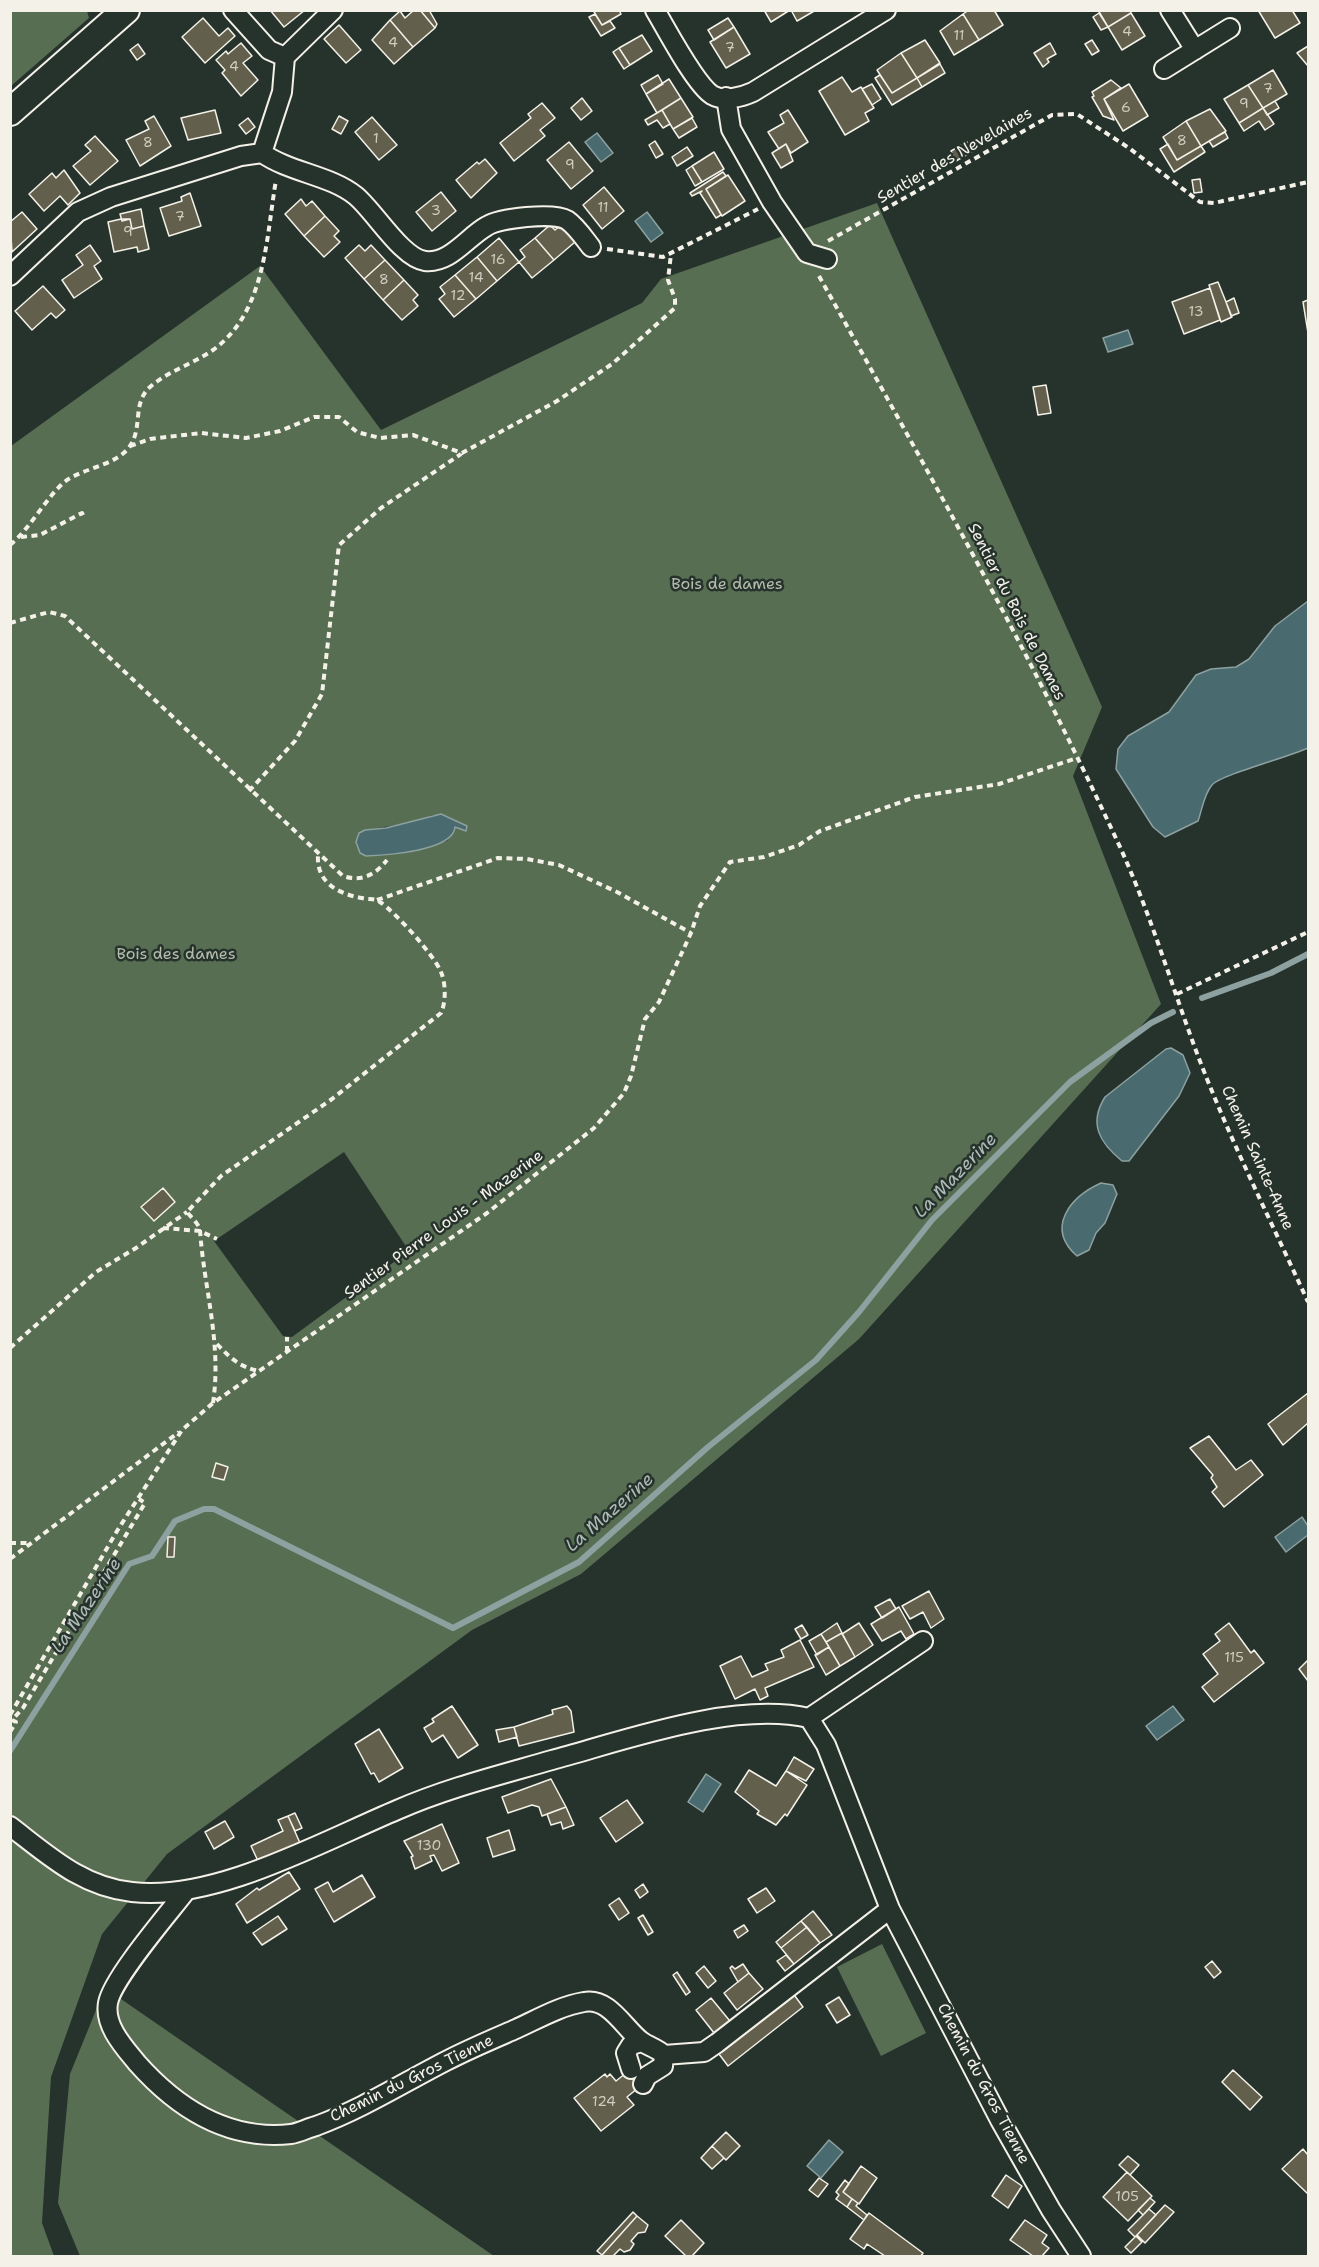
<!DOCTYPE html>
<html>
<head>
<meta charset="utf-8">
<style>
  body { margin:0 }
  #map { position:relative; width:1319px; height:2267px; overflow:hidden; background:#26332d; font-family:"Shantell Sans",sans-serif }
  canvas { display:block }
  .frame { position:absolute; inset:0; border:12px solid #f4f1e8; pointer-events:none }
</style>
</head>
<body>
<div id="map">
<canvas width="1319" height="2267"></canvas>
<div class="frame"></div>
</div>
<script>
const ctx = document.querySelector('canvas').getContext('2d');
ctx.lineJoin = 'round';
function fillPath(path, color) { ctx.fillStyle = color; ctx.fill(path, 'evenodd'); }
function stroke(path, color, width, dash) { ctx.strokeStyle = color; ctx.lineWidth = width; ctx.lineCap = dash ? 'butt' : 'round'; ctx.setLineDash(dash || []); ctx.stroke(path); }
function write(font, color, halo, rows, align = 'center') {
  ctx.font = font + ' "Shantell Sans",sans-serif'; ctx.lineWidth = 5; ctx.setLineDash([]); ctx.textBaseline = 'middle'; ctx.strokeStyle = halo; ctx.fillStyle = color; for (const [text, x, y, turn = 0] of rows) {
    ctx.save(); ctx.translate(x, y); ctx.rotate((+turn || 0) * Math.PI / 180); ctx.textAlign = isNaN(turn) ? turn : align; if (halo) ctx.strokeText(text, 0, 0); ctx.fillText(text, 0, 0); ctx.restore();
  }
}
fillPath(new Path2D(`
  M11 10 87 11 89 18 11 86Z
  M877 203 1102 707 1073 776 1161 1004 859 1339 581 1574 472 1630 167 1854 102 1934 51 2077 42 2223 54 2256H10L11 446 260 266 381 430 642 303 661 279ZM433 815 449 817 467 826 455 827 447 841 384 855 356 842 359 834 365 830 415 822ZM344 1152 409 1251 292 1337 283 1336 214 1241ZM162 1188 175 1202 154 1221 141 1207Z
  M882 1944 926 2033 881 2056 837 1967Z
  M105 1988 494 2256H80L58 2203 70 2074Z`), '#586e52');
const water = new Path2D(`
  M597 133 613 153 601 162 585 142Z
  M647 212 663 233 651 242 635 221Z
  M1128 330 1133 344 1108 352 1103 338Z
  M1308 601V748C1289 757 1220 775 1212 785 1204 794 1202 810 1198 821L1165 837 1153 827 1116 769 1118 749 1128 736 1169 712 1196 675 1211 669 1236 667 1249 659 1275 626Z
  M441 814 467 826 466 831 455 827C453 851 386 855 366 856L360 853 356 842 359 833 365 830 386 828Z
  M1171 1048 1183 1055 1190 1073 1179 1096 1129 1161H1122C1100 1143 1088 1124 1105 1097L1166 1049Z
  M1101 1183 1113 1185 1117 1194 1105 1223 1096 1233 1089 1250 1077 1256C1045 1228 1070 1197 1101 1183Z
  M1302 1517 1308 1526V1535L1286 1552 1275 1537Z
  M1173 1706 1184 1720 1157 1740 1146 1726Z
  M706 1774 721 1784 703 1812 688 1802Z
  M829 2140 843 2152 821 2178 807 2166Z`);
fillPath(water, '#496b70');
stroke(water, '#8da1a0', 1.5);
stroke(new Path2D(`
  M1202 998 1271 973 1308 954
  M10 1751 129 1564 152 1556 175 1521 204 1509H214L453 1628 579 1562 708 1447 816 1360 859 1312 932 1220 1070 1082 1151 1023 1173 1012`), '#8da1a0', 6);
const building = new Path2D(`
  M270 10H305L284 27Z
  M414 10H420L435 28 413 47 390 20 400 11 405 18Z
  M420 10H429L437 24 435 28Z
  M593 10H619L621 14 602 25Z
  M764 10H790L771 22Z
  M791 10H816L797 21Z
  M969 10H994L1003 25 979 40 963 14Z
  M1098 10H1130L1131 13 1108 27Z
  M1258 10H1292L1300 23 1275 38Z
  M1099 13 1108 27 1101 30 1093 17Z
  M1131 13 1145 36 1122 50 1108 27Z
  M595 14 602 25 610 21 615 28 601 36 589 17Z
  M963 14 979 40 954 55 940 31Z
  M203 18 219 36 228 28 235 36 205 63 182 37Z
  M728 18 734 27 714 40 708 30Z
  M390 20 413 47 394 64 372 40Z
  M339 25 361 50 346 63 324 39Z
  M734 27 750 54 726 68 710 42Z
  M642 35 652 51 630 65 619 48Z
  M925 40 940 63 917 78 901 53Z
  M1092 40 1099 51 1092 55 1085 44Z
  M241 43 252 56 243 63 258 80 241 96 222 73 225 70 216 60 226 51 228 54Z
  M1050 43 1056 54 1047 59 1049 62 1043 67 1034 53Z
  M138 44 145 54 137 60 130 50Z
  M1308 46V66L1297 53Z
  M619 48 630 65 624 69 613 52Z
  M901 53 917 78 892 93 877 70Z
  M940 64 945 73 922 87 917 78Z
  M1273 70 1287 94 1263 108 1248 85Z
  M658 75 663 84 646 94 641 85Z
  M880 75 892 93 917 78 922 87 892 105 875 78Z
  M842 77 852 92 861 87 874 108 865 113 869 121 845 135 819 91Z
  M669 79 681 98 657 113 646 94Z
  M1111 80 1121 88 1104 99 1114 120 1103 116 1092 97 1094 96 1092 92Z
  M872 84 881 99 872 105 862 89Z
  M1129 84 1148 116 1123 131 1104 99Z
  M1248 85 1263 108 1239 123 1224 99Z
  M582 98 592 111 581 120 571 108Z
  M681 98 693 117 673 129 662 110Z
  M1275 101 1279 108 1267 115 1263 108Z
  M542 103 555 118 540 130 545 136 514 161 500 143 531 118 528 114Z
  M1263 108 1274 124 1265 130 1259 121 1244 131 1239 123Z
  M1210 109 1226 131 1201 146 1186 121Z
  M215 110 221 133 188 140 181 118Z
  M662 110 670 124 663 128 657 120 648 125 645 120Z
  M788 110 808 142 791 153 786 144 779 149 768 132 784 123 780 115Z
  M154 116 171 146 140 166 126 140 149 129 145 121Z
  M339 116 348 121 341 134 332 129Z
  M372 117 397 145 379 160 355 132Z
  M248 118 255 127 246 134 239 125Z
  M692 118 697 127 679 138 673 129Z
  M1186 121 1201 146 1177 160 1163 137Z
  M1225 132 1228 138 1213 147 1209 141Z
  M95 136 118 161 90 185 73 166 91 151 85 145Z
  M655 141 663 154 656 158 649 145Z
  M569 142 593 171 571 189 547 160Z
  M967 142 973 151 956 161 951 151Z
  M786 144 793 161 781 168 772 153Z
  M1168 144 1177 160 1201 146 1205 152 1174 172 1160 149Z
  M687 147 693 156 677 166 672 157Z
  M714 152 724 169 702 182 692 166Z
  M485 159 497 173 471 198 456 180 477 162 479 164Z
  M692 166 702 182 695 186 686 170Z
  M64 170 80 193 68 205 60 196 44 211 29 194 52 173 56 178Z
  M723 172 726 176 706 189 721 215 716 218 700 193 702 191 692 196 690 193Z
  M728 175 745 201 722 216 706 189Z
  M1200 179 1202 192 1194 193 1192 180Z
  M604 187 624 211 602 229 583 205Z
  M441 192 456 211 432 231 416 212Z
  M190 193 201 226 169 236 160 208 182 201 181 197Z
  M301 199 306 206 312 201 325 216 304 236 285 214Z
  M141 209 144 226 132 229 130 219 122 221 120 214Z
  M22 212 37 229 12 252 10 222Z
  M325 216 339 231 334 236 340 242 324 257 304 236Z
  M121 219H130L132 229 144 226 149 249 138 252 137 247 114 252 108 222Z
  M550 225 555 230 561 225 575 242 554 260 535 238Z
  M499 238 519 262 497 281 477 257Z
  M535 238 554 260 532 278 519 262 525 257 520 250Z
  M90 245 101 261 94 266 102 279 74 298 62 280 83 265 76 255Z
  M359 245 365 251 371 245 385 260 364 279 345 258Z
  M477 257 497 281 476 299 455 275Z
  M385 260 404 280 383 300 364 279Z
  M455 275 476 299 454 317 439 299 445 294 440 287Z
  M404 280 418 295 413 300 418 306 402 320 383 300Z
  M1218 282 1232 317 1221 322 1209 285Z
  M43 286 65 310 56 318 51 313 32 330 15 311Z
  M1210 288 1220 320 1184 334 1172 302Z
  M1234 298 1239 313 1231 316 1226 302Z
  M1308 300V333L1303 302Z
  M1046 385 1051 413 1038 415 1033 387Z
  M163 1188 175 1202 154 1221 141 1207Z
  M1308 1393V1423L1283 1445 1268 1424Z
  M1209 1436 1236 1470 1251 1460 1263 1475 1224 1507 1212 1492 1217 1487 1211 1478 1213 1475 1190 1448Z
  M216 1463 228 1467 224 1480 212 1477Z
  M168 1537H175L174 1557H167Z
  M929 1591 944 1619 931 1628 923 1612 910 1619 902 1606Z
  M890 1599 896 1609 882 1618 875 1607Z
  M899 1607 914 1634 906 1639 901 1631 882 1641 871 1624Z
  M837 1623 842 1633 826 1642 821 1634Z
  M859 1623 873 1645 855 1657 842 1634Z
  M1229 1623 1251 1653 1254 1650 1264 1663 1214 1702 1202 1687 1218 1674 1203 1654 1220 1641 1215 1634Z
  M802 1625 808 1635 801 1639 795 1629Z
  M842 1633 855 1657 840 1666 826 1642Z
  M821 1634 829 1647 817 1655 809 1641Z
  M800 1640 814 1667 765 1688 768 1696 760 1700 755 1689 735 1699 720 1666 741 1656 752 1677 768 1670 765 1664 784 1657 781 1650Z
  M829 1647 840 1666 826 1675 815 1655Z
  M1308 1660V1681L1299 1669Z
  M452 1706 478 1745 458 1758 443 1735 432 1742 424 1728 434 1722 432 1719Z
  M567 1706 571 1711 574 1732 519 1746 514 1727 553 1714 552 1710Z
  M514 1727 517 1737 499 1742 496 1730Z
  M379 1729 403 1768 379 1782 374 1773 371 1774 355 1744Z
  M794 1757 814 1769 806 1781 786 1771Z
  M749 1770 776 1786 786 1771 807 1785 787 1816 785 1814 776 1825 757 1814 759 1811 735 1792Z
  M551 1779 566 1807 542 1816 539 1807 532 1805 508 1813 502 1797Z
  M627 1800 643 1823 616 1842 600 1818Z
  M566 1807 574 1825 563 1829 561 1822 551 1825 547 1814Z
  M295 1813 302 1828 295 1831 288 1816Z
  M288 1816 300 1843 258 1861 251 1846 283 1831 278 1820Z
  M225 1821 234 1837 214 1849 205 1832Z
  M442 1824 459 1863 442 1871 434 1855 430 1856 432 1861 415 1869 411 1857 413 1856 404 1841Z
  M509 1830 515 1850 493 1857 487 1838Z
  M289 1872 300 1889 247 1923 236 1904 257 1888 259 1890Z
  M362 1875 375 1897 334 1922 315 1889 328 1882 333 1892Z
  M643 1884 648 1892 640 1898 635 1890Z
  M766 1888 775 1901 757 1913 748 1899Z
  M619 1898 629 1913 619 1920 609 1905Z
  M813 1911 832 1935 820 1943 801 1921Z
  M643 1915 653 1932 648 1935 638 1918Z
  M278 1916 287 1929 262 1945 253 1933Z
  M801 1921 807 1927 781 1948 776 1942Z
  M744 1925 748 1931 738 1938 734 1931Z
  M807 1927 820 1943 794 1964 781 1948Z
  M786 1955 794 1964 785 1971 777 1961Z
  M1212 1961 1221 1972 1214 1978 1205 1967Z
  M743 1964 749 1973 738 1982 730 1968 732 1966 735 1969Z
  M704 1966 716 1981 708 1988 696 1973Z
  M677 1972 690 1992 686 1995 673 1975Z
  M749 1973 763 1989 737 2010 724 1993Z
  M792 1992 803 2007 728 2066 719 2054 736 2041 734 2039Z
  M839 1997 850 2015 837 2023 826 2005Z
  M711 1998 734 2026 718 2038 696 2010Z
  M631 2069 643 2084 627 2097 634 2105 601 2131 574 2098 605 2074 607 2077 610 2074 616 2081Z
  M1233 2070 1262 2097 1250 2110 1222 2082Z
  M726 2132 740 2146 726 2160 712 2146Z
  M712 2146 724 2158 712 2169 701 2158Z
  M1303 2149 1308 2155V2194L1282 2169Z
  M1128 2156 1139 2165 1130 2175 1119 2165Z
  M861 2166 877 2178 859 2204 843 2192Z
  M1127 2172 1152 2196 1128 2221 1103 2197Z
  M1006 2175 1022 2186 1008 2208 992 2196Z
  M819 2178 828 2184 818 2197 809 2190Z
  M845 2180 849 2184 843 2192 852 2199 847 2207 836 2199 839 2195 836 2192Z
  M1150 2198 1155 2202 1143 2215 1138 2210Z
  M852 2199 858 2203 856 2206 867 2215 864 2220 847 2207Z
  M1165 2205 1174 2212 1145 2243 1137 2235Z
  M1149 2209 1156 2215 1135 2237 1128 2230Z
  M633 2212 637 2216 602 2255 597 2251Z
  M869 2213 923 2253 921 2256H885L867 2244 864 2249 850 2239Z
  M637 2216 648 2225 645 2232 638 2233 631 2241 634 2244 630 2250 624 2252 620 2249 613 2256H603L602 2255Z
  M681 2220 704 2243 692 2256H686L665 2236Z
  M1025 2220 1047 2235 1042 2243 1049 2248 1042 2256H1033L1010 2240Z
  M1136 2236 1142 2242 1131 2253 1125 2247Z`);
fillPath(building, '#62604c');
stroke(building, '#f4f1e8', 1.5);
const minor = new Path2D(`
  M233 10 269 50 285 57 282 92 262 153
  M655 10C667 30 695 84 712 95 724 102 742 97 753 92L886 10
  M1170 10 1195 50
  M285 57 333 10
  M1164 69 1230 28
  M726 97 731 129 772 202 807 253 827 259
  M262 153C291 173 330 175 356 196 375 212 402 258 425 261 450 264 467 237 487 226 500 218 553 212 567 220 576 226 584 238 591 247
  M10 276 78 212 111 197 241 156 262 153
  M809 1718 923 1641
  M10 1826C48 1855 82 1887 132 1892 214 1902 321 1842 397 1810 447 1788 500 1775 552 1760 626 1740 733 1701 809 1718L826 1745 890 1909 1000 2120 1051 2210 1081 2256
  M185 1892C168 1914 112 1979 108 2003 104 2026 124 2047 137 2063 177 2108 228 2141 291 2134 299 2133 308 2128 316 2126 362 2109 403 2083 446 2061 469 2049 493 2039 516 2029 538 2019 560 2006 584 2002 609 1997 624 2028 641 2041 649 2047 657 2048 664 2055L704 2052 717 2043 890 1909
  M631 2069 626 2053 631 2045 642 2042
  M643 2084 647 2076 663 2066 664 2055`);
const secondary = new Path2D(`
  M10 112 126 10`);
stroke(minor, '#f4f1e8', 22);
stroke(secondary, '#f4f1e8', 30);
stroke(new Path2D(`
  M828 241 1052 115 1077 114 1129 148 1200 202 1214 203 1308 182
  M607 249 663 257 758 209
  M819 276C924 464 1030 652 1120 847 1151 915 1172 987 1198 1056 1230 1140 1271 1221 1308 1302
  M130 446 150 439 201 433 246 438 280 431 314 417H339L357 432 380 438 413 435 462 453 557 401 612 364 675 308V299L668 280 671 254
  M21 537 40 535 82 513 85 519
  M10 545C31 528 48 494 67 480 87 467 117 465 130 446 143 427 132 403 150 387 168 371 193 364 213 350 266 312 266 238 276 180
  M10 623 49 612 65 616 343 876C362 882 375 875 387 860
  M249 791 295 741 322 694 339 545 381 508 461 454
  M377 900 498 858 527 859 559 865 617 892 691 933
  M1177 994 1308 932
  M163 1228 200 1231 217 1239
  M217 1344C230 1358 240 1367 259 1371
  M10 1348 96 1272 136 1248 187 1212
  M287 1352V1337
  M213 1403C222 1343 204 1289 200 1230 199 1224 190 1216 187 1212L221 1176 332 1099 441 1013C446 1002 446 984 441 972 434 955 396 913 380 902 375 898 369 900 362 898 338 894 316 882 318 855
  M10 1543H30
  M10 1559 179 1432
  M10 1715 117 1531 182 1430 213 1403 487 1213 594 1128 624 1093 631 1076 645 1019 659 1002 691 933 700 906 730 862 764 857 799 845 820 831 915 797 999 784 1077 758
  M10 1732 16 1722 12 1720 23 1708 145 1503 139 1499`), '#f4f1e8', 4, [6, 4.5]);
stroke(minor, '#26332d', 18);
stroke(secondary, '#26332d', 26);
write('14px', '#d0cdc1', null, [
  ["4",1127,32],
  ["11",959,36],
  ["4",393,43],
  ["7",730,48],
  ["4",234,67],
  ["7",1268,89],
  ["9",1244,104],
  ["6",1126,108],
  ["1",376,139],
  ["8",1182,141],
  ["8",148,143],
  ["9",570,165],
  ["11",603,208],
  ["3",436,211],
  ["7",180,217],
  ["9",128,232],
  ["16",498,260],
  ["14",476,278],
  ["8",384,280],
  ["12",458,296],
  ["13",1196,312],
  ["115",1234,1658],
  ["130",429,1846],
  ["124",604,2102],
  ["105",1127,2197]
]);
write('16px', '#f4f1e8', '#26332d', [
  ["Sentier des Nevelaines",955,156,-30],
  ["Sentier du Bois de Dames",1016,612,63],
  ["Chemin Sainte-Anne",1257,1158,66],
  ["Sentier Pierre Louis - Mazerine",444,1225,-36],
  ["Chemin du Gros Tienne",412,2079,-26],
  ["Chemin du Gros Tienne",983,2084,62]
]);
write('16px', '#b6bdac', '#26332d', [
  ["Bois de dames",727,585],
  ["Bois des dames",176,955]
]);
write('italic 18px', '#b0bbb8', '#26332d', [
  ["La Mazerine",956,1176,-46],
  ["La Mazerine",610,1513,-41],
  ["La Mazerine",87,1606,-56]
]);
</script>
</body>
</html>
